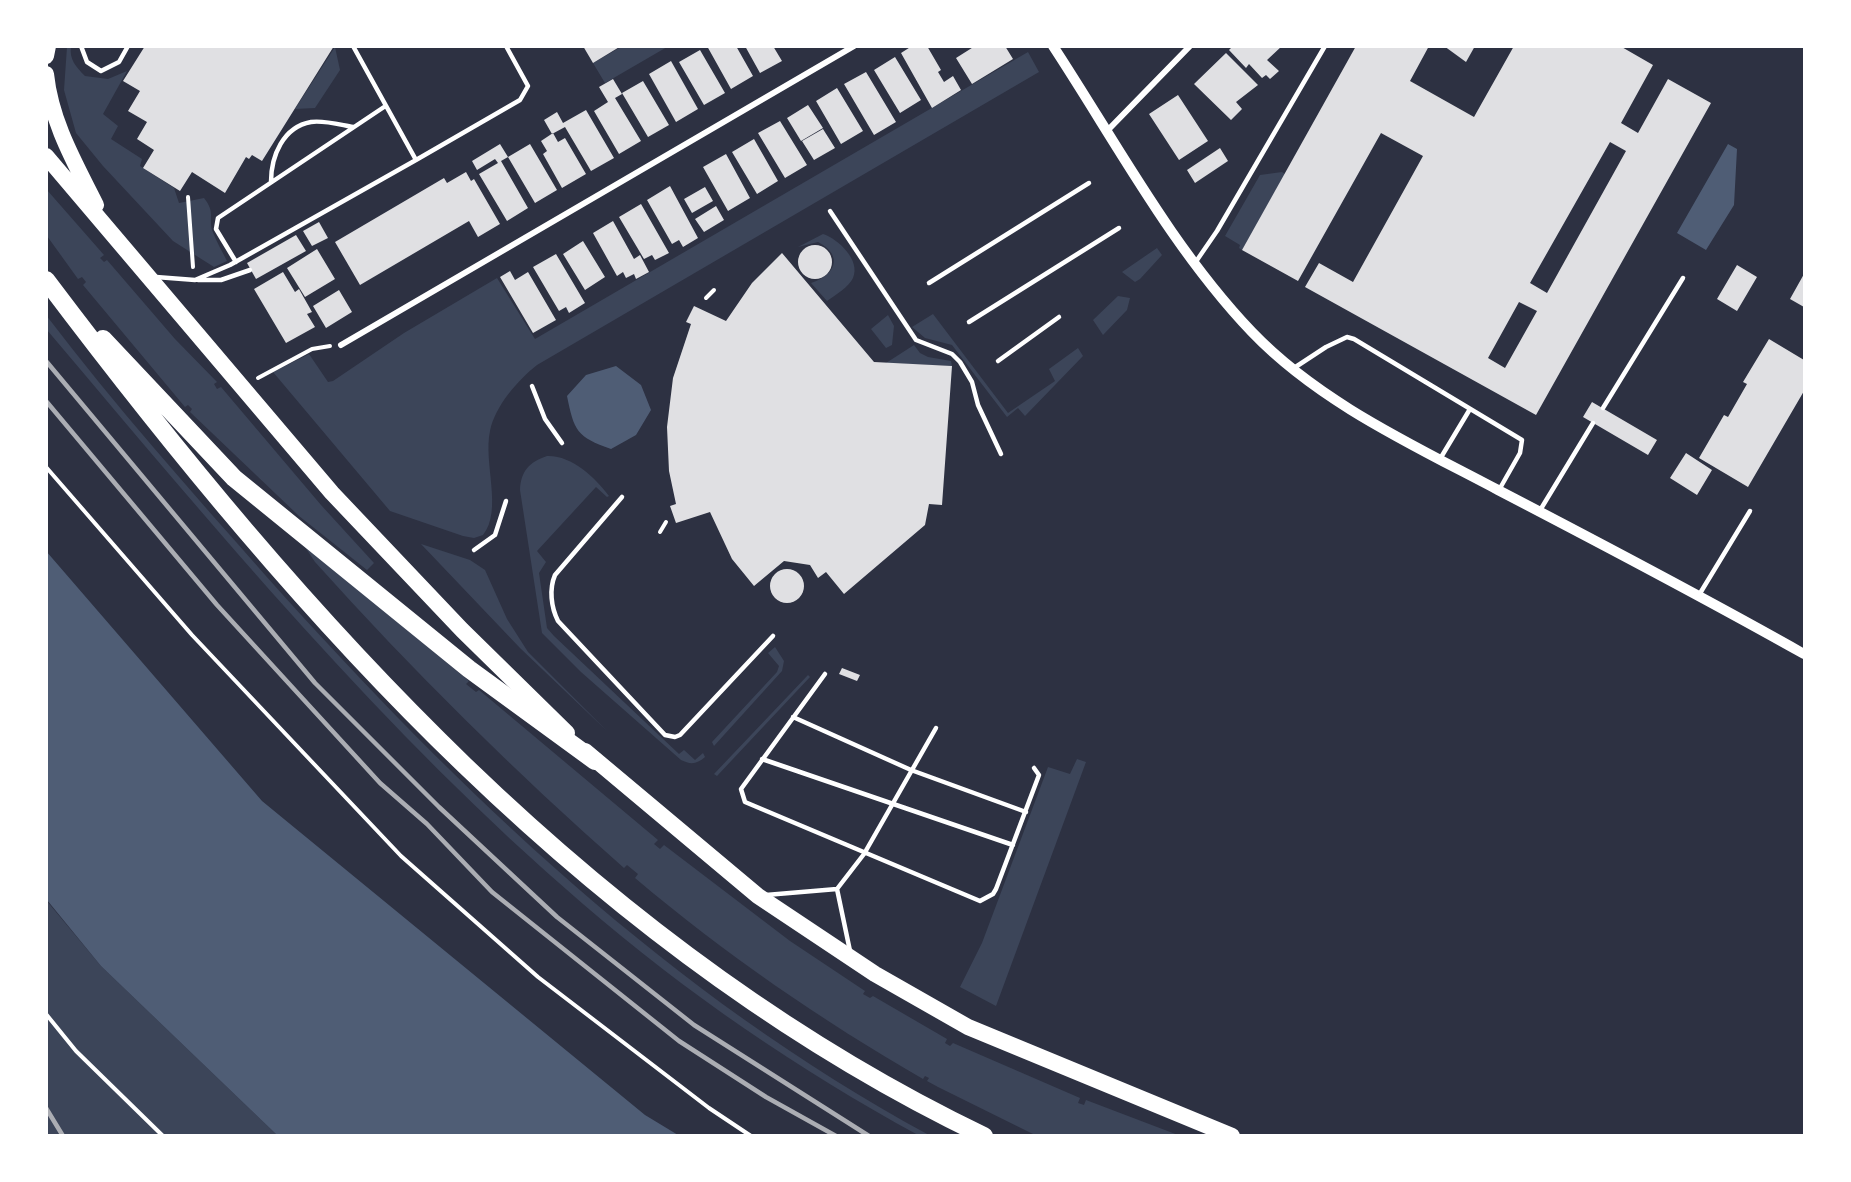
<!DOCTYPE html>
<html>
<head>
<meta charset="utf-8">
<style>
  body { margin:0 }
  #map { position:relative; width:1851px; height:1182px; overflow:hidden; background:#2d3142; font-family:Literata,serif }
  canvas { display:block }
  .frame { position:absolute; inset:0; border:48px solid #fff; pointer-events:none }
</style>
</head>
<body>
<div id="map">
<canvas width="1851" height="1182"></canvas>
<div class="frame"></div>
</div>
<script>
const ctx = document.querySelector('canvas').getContext('2d');
ctx.lineJoin = 'round';
function fillPath(path, color) { ctx.fillStyle = color; ctx.fill(path, 'evenodd'); }
function stroke(path, color, width, dash) { ctx.strokeStyle = color; ctx.lineWidth = width; ctx.lineCap = dash ? 'butt' : 'round'; ctx.setLineDash(dash || []); ctx.stroke(path); }
fillPath(new Path2D(`
  M67 47H71C69 59 76 67 85 76L108 79 127 71 103 114 118 126 111 139 142 159 140 166 174 188 179 203 204 198C215 212 209 216 212 230 216 241 222 251 227 261L214 267 173 241 103 166 76 133 64 90Z
  M335 47 340 70 315 108 295 109Z
  M621 47H667L605 83 593 63Z
  M1028 52 1039 72 537 365C518 380 495 406 490 431 483 463 503 510 483 535L474 538 463 536 390 511 273 372 309 354 328 382 333 381 404 333 497 278 535 339Z
  M1282 172 1285 174 1242 250 1239 248 1240 245 1225 236 1260 175Z
  M47 190 104 255 100 258 104 262 107 260 175 339 217 382 214 384 217 389 221 387 321 505 374 563 367 570 299 516 190 412 192 409 188 405 185 407 83 285 86 282 82 277 78 279 47 236Z
  M823 234C838 239 861 260 853 278 849 287 835 295 827 301L811 283C834 276 845 256 818 242L798 247Z
  M1157 248 1162 255 1140 279 1135 282 1122 272Z
  M1118 296 1130 298 1127 310 1103 335 1093 320Z
  M933 314 1008 413 1055 381 1049 369 1078 348 1083 356 1025 416 1018 408 1007 417 952 345 925 338 912 327Z
  M46 315C115 406 191 491 266 576 461 794 671 995 929 1135H918C799 1070 686 993 583 904 384 733 215 529 47 330Z
  M888 315 894 326 892 345 886 348 871 329Z
  M914 345 920 353 928 357 951 361 952 366 886 363Z
  M547 456C571 455 595 477 609 496L607 497 596 487 537 551 546 562 539 573 547 628 554 636 679 754 684 750 695 760 703 753 705 757C697 764 691 765 681 760L581 672 542 633 520 490C521 471 529 462 547 456Z
  M303 544 469 681 466 684 476 692 479 690 658 840 654 844 660 849 664 845 790 941 865 991 863 994 870 998 873 996 947 1039 945 1043 950 1046 953 1043 1080 1098 1078 1103 1084 1105 1086 1100 1178 1135H1035L938 1087 927 1081 929 1078 925 1076 923 1079C821 1020 725 954 635 878L638 874 627 865 624 868C515 772 412 670 315 562Z
  M421 544 470 560 485 570 507 619 528 652 607 731 520 648Z
  M775 647 784 661 782 671 714 746 712 742 777 672 779 666 768 653Z
  M808 675 810 677 717 776 714 774Z
  M1077 759 1086 762 996 1006 960 987 982 943 1048 767 1070 774Z
  M46 900 101 966 277 1135H47Z`), '#3c4559');
fillPath(new Path2D(`
  M1728 144 1737 149 1734 205 1706 250 1677 233Z
  M616 366 641 385 651 410 636 435 611 449C577 437 574 431 567 396L586 375Z
  M46 551 262 801 645 1115 678 1135H277L101 966 47 900Z`), '#4f5d75');
fillPath(new Path2D(`
  M145 46H334L262 161 252 155 249 159 246 157 225 193 192 172 180 191 143 168 154 150 137 139 147 122 128 111 140 91 123 81Z
  M583 46H621L593 63Z
  M707 46H736L753 76 731 89Z
  M745 46H773L782 61 760 73Z
  M912 46H927L941 70 938 72 944 82 953 76 961 90 932 108 901 53Z
  M975 46H1005L1013 59 972 84 956 58Z
  M1233 46H1282L1267 60 1279 71 1270 79 1266 75 1262 78 1249 64 1246 68 1229 50Z
  M1356 46H1429L1410 81 1474 117 1514 46H1620L1653 65 1621 123 1638 133 1668 79 1711 103 1536 415 1305 287 1319 263 1353 282 1423 156 1381 133 1298 281 1242 250ZM1610 142 1626 151 1547 293 1530 283ZM1519 302 1537 311 1505 368 1488 358Z
  M1444 46H1475L1466 62Z
  M700 50 725 93 704 105 679 62Z
  M1226 53 1258 85 1236 102 1242 109 1231 120 1194 84Z
  M895 57 921 100 900 113 874 70Z
  M671 61 698 109 676 122 649 74Z
  M866 72 896 122 874 135 844 84Z
  M613 79 622 94 615 98 641 141 619 154 594 111 608 102 599 87Z
  M643 81 669 125 648 137 622 93Z
  M837 88 863 131 841 144 816 101Z
  M1178 95 1208 141 1179 160 1149 114Z
  M808 105 823 128 801 141 787 118Z
  M586 110 614 158 591 171 565 127 552 134 544 120 557 112 563 123Z
  M780 121 807 165 785 178 758 133Z
  M823 129 835 148 814 160 802 141Z
  M553 133 558 142 565 138 586 174 562 188 543 154 547 151 541 141Z
  M754 139 778 181 757 194 732 152Z
  M500 144 508 157 530 144 557 190 535 203 508 157 501 161 528 208 507 221 479 174 498 163 495 159 477 170 472 161Z
  M1220 148 1228 161 1195 183 1187 170Z
  M726 154 750 198 728 211 703 167Z
  M466 172 471 181 474 179 500 224 478 237 469 221 360 285 335 242 444 178 447 183Z
  M670 186 698 238 683 247 679 240 672 244 647 200Z
  M705 187 713 201 692 213 684 199Z
  M641 204 669 253 655 260 652 255 644 259 619 217Z
  M716 206 724 220 704 232 695 219Z
  M613 221 634 259 640 255 649 272 636 279 634 274 626 278 623 272 617 276 593 233Z
  M319 222 328 238 312 246 303 231Z
  M296 235 306 251 256 279 247 263Z
  M583 241 605 277 585 290 563 254Z
  M798 262a17 17 0 1 1 34 0a17 17 0 1 1-34 0Z
  M317 249 335 279 305 297 287 268Z
  M782 253 874 362 952 366 942 505 929 504 925 525 844 594 826 572 818 578 810 565 784 561 754 586 732 559 710 512 676 523 670 506 676 504 669 471 667 427 673 378 691 324 686 322 694 306 726 321 752 283Z
  M556 254 585 303 569 313 566 307 559 311 533 267Z
  M1737 265 1757 277 1737 311 1717 299Z
  M510 271 515 280 528 272 556 320 533 333 500 277Z
  M283 272 295 292 299 289 312 312 307 314 315 327 286 343 254 289Z
  M1804 274V307L1790 299Z
  M339 290 352 312 326 328 313 306Z
  M1769 339 1804 360V391L1748 487 1699 458 1724 415 1728 417 1747 384 1743 382Z
  M1592 402 1657 440 1648 455 1583 417Z
  M1686 453 1712 470 1697 495 1670 478Z
  M770 586a17 17 0 1 1 34 0a17 17 0 1 1-34 0Z
  M842 668 860 675 857 681 839 674Z`), '#e0e0e3');
stroke(new Path2D(`
  M188 197 193 267
  M706 298 714 290
  M258 378 312 349 330 346
  M46 467 192 635 401 856 538 977 709 1108 751 1136
  M660 532 666 522
  M46 1014 76 1051 163 1136`), '#fff', 4);
stroke(new Path2D(`
  M81 46 87 62 101 71 119 62 128 46
  M416 160 520 100 528 86 506 46
  M271 182C271 156 283 127 311 122 324 120 341 125 353 127
  M830 211 916 340 952 354 960 362 972 382 978 405 1001 454
  M236 262 216 229 218 218 384 107
  M1195 263 1217 231 1325 46
  M156 277 195 280 230 265 416 160 353 46
  M198 280H221L250 270
  M929 283 1089 183
  M969 322 1119 228
  M998 361 1059 317
  M1294 368 1326 347 1347 337 1354 339 1522 440 1520 453 1499 490
  M532 386 545 419 562 443
  M1603 408 1683 278
  M1440 459 1470 409
  M622 497 555 575C549 589 551 607 558 621L665 735 675 737 680 735 773 636
  M1539 512 1593 423
  M474 550 495 535 506 501
  M1699 595 1750 511
  M825 674 741 789 745 802 980 901 993 894 996 889 1039 775 1034 768
  M793 717 911 770 1026 812
  M762 759 1013 845
  M837 889 850 951
  M766 895 837 889 864 854 936 728`), '#fff', 4.5);
stroke(new Path2D(`
  M1107 131 1190 46
  M341 345 854 46`), '#fff', 6);
stroke(new Path2D(`
  M1053 46C1116 142 1172 248 1252 332 1319 402 1413 445 1498 490 1600 543 1703 597 1804 654`), '#fff', 10);
stroke(new Path2D(`
  M46 56 48 46
  M46 74C51 122 75 163 96 205
  M46 156 332 493 462 630 567 733
  M585 751 758 896 875 974 968 1027 1232 1136`), '#fff', 16);
stroke(new Path2D(`
  M46 280C302 620 594 949 984 1136
  M103 339 234 478 469 669 595 761`), '#fff', 18);
stroke(new Path2D(`
  M46 361 315 683 439 807 557 917 694 1025 869 1136
  M46 401 217 605 380 783 427 824 492 892 679 1041 766 1097 836 1136
  M46 1108 63 1136`), '#abadb3', 4.5);
</script>
</body>
</html>
